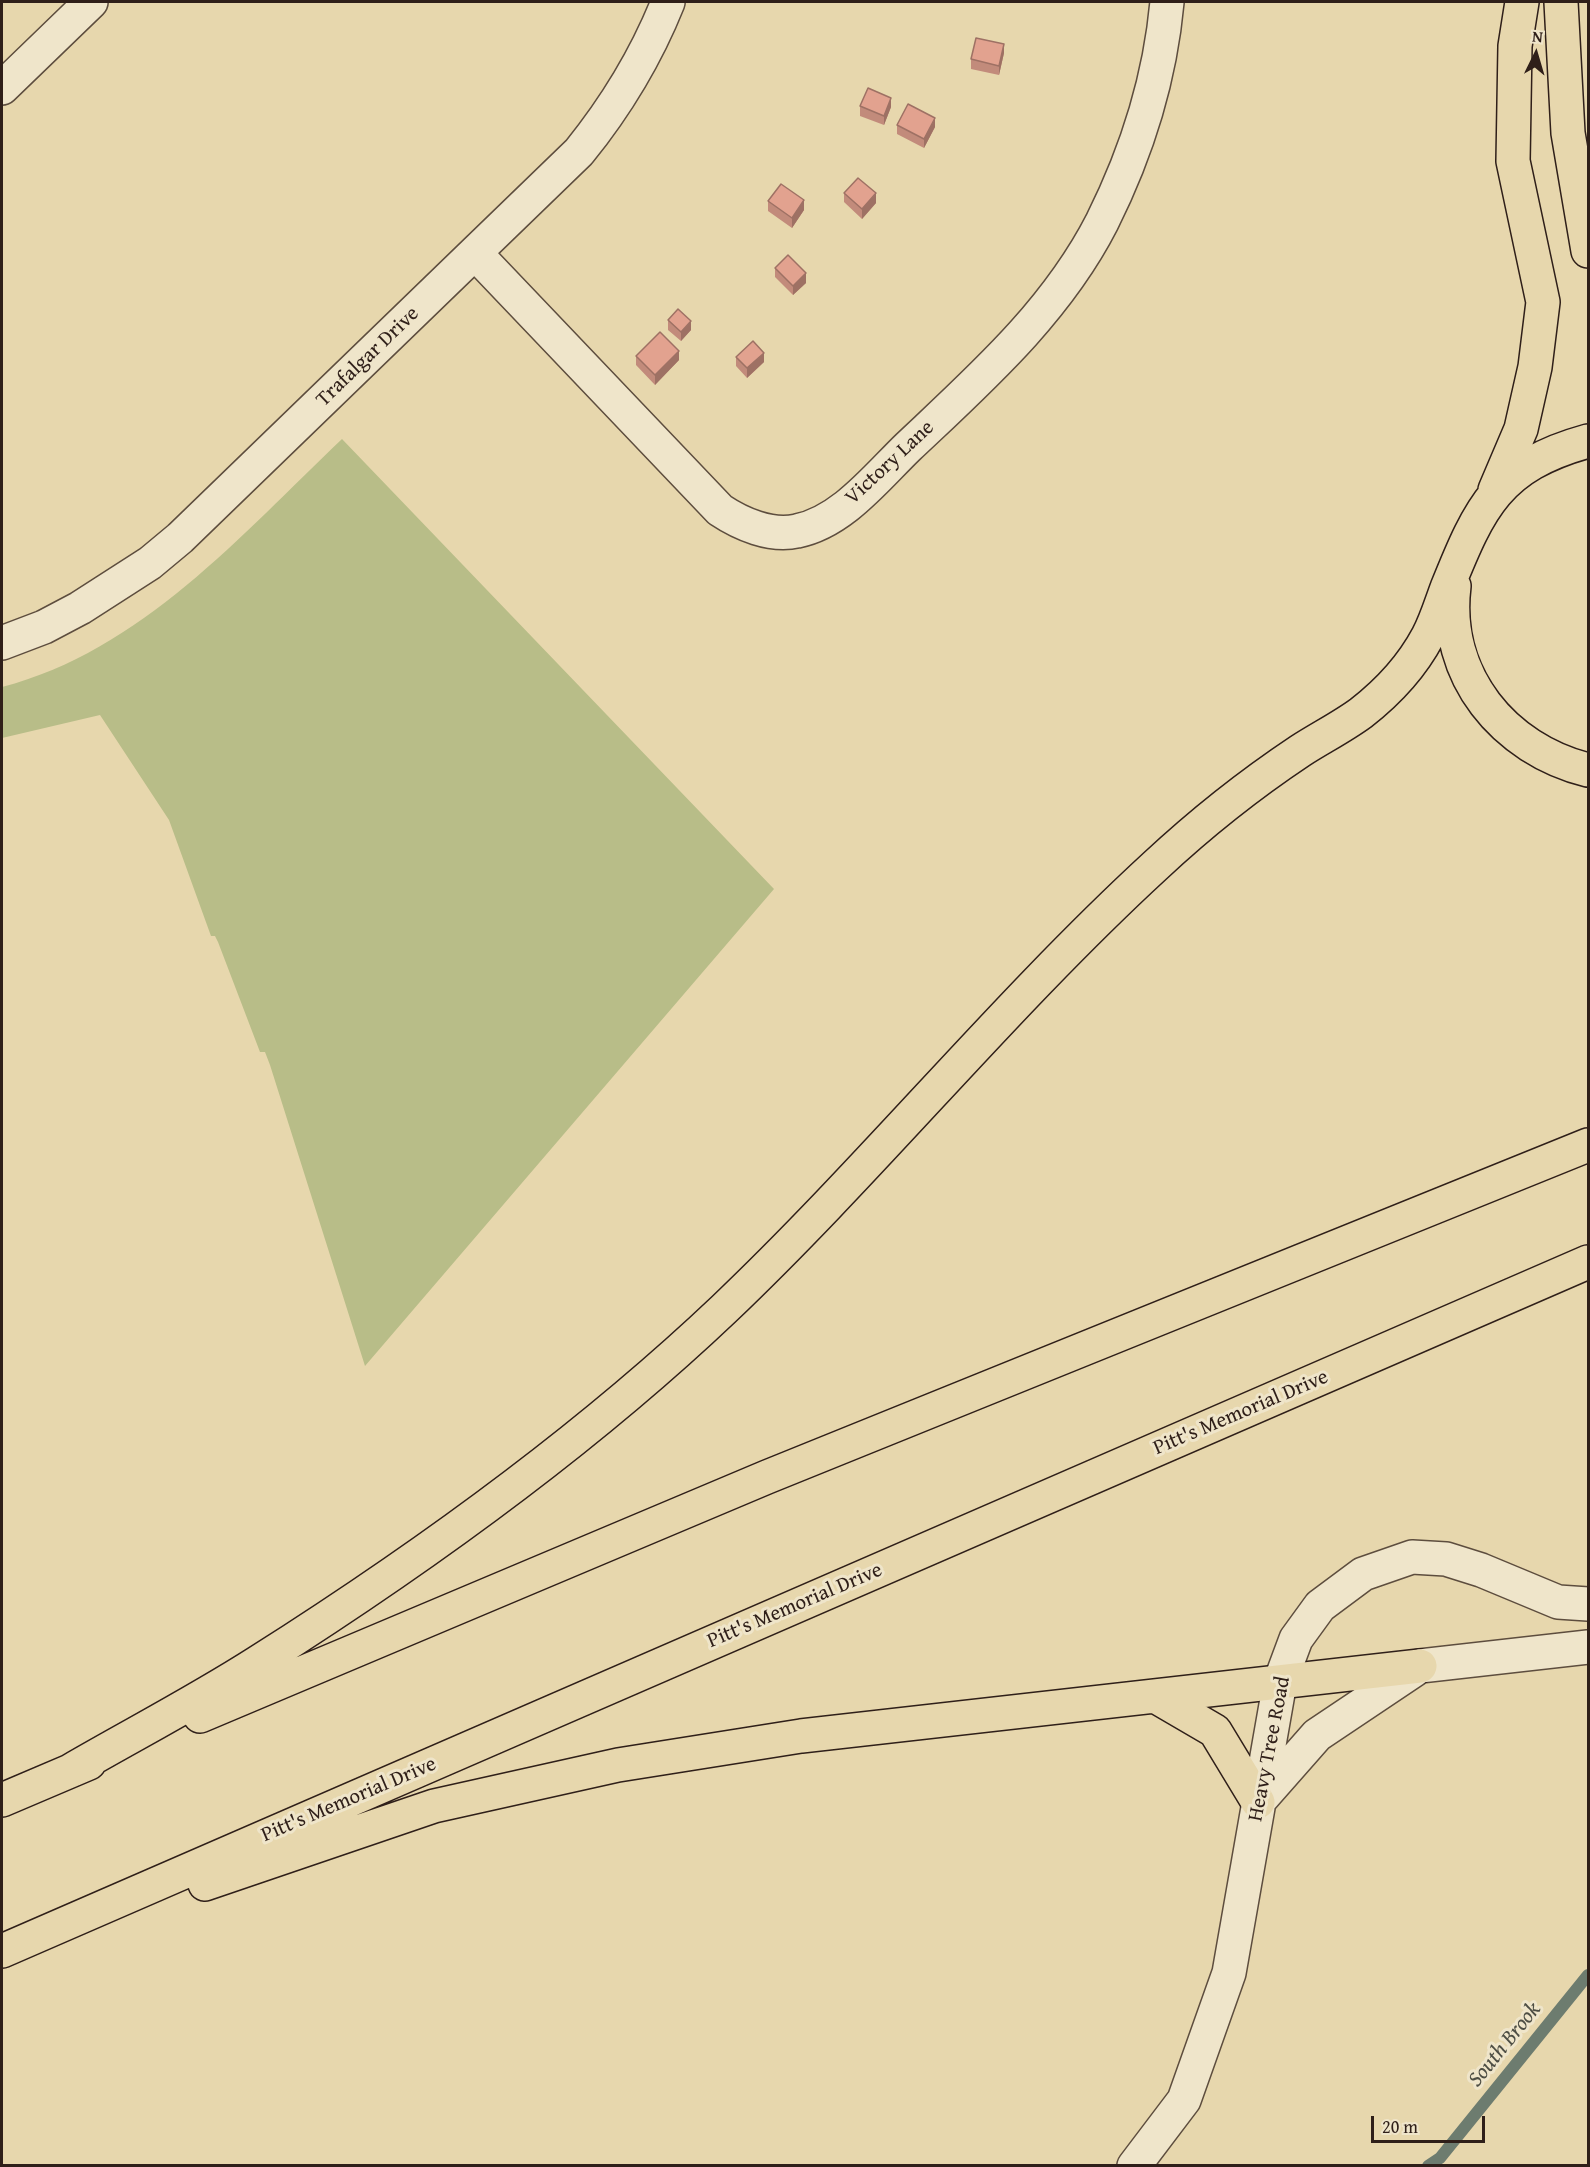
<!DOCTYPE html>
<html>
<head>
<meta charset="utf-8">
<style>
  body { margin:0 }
  #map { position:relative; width:1590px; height:2167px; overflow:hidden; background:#e7d7ad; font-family:"Gentium Book Plus",serif }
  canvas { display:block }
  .frame { position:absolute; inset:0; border:3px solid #2f1f19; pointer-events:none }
  .north { position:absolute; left:1506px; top:24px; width:60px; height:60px; -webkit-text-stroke:4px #efe5ca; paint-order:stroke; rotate:5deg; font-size:16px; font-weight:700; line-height:24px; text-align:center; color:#2f1f19 }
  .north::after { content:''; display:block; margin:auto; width:21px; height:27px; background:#2f1f19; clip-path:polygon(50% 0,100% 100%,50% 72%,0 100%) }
  .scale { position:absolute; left:1371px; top:2116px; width:114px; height:27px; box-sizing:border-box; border:3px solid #2f1f19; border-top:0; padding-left:8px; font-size:18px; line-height:21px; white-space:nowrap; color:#2f1f19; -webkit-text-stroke:4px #efe5ca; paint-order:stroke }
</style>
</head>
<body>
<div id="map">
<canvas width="1590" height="2167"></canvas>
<div class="frame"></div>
<div class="north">N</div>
<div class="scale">20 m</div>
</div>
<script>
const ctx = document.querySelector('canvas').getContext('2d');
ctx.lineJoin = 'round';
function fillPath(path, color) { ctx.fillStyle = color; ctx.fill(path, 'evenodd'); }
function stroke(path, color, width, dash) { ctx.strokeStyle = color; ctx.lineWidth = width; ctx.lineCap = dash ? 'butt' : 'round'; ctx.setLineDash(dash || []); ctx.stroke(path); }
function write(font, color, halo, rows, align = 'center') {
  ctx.font = font + ' "Gentium Book Plus",serif'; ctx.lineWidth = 6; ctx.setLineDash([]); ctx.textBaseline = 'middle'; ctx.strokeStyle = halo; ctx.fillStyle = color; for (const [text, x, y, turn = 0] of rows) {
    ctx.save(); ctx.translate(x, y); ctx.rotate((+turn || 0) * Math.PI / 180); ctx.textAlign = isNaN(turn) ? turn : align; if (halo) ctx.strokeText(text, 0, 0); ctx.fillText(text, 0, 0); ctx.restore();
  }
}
fillPath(new Path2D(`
  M342 439 774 889 365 1366 270 1065 265 1052H260L218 942 215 936H211L169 820 100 715 2 738V687C141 651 241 535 342 439Z`), '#b8bd88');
stroke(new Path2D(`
  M1428 2166 1440 2158 1588 1975`), '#6d7c6f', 12);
const minor = new Path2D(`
  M2 88 91 2
  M475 253 720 510C741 524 771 537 797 531 842 522 876 478 908 447 980 379 1056 312 1102 222 1137 152 1160 79 1167 2
  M2 643 44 627 80 608 150 563 180 538 579 152C617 105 646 57 668 2
  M1258 1802 1317 1735 1420 1666 1588 1647
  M1134 2166 1184 2100 1229 1973 1280 1682 1296 1639 1320 1606 1363 1574 1412 1557 1446 1559 1481 1570 1558 1602 1588 1604`);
const highway = new Path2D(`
  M1561 2 1568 133 1588 251
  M1495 490 1521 429 1535 367 1543 302 1513 161 1515 46 1522 2
  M1454 586C1443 676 1504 749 1588 770
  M1155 1696 1215 1731 1258 1802
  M200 1716 767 1477 1588 1145
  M70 1771C132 1735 196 1702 257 1663 418 1561 586 1440 724 1309 873 1167 1003 1006 1155 866 1200 824 1249 785 1300 751 1320 738 1342 727 1361 713 1388 692 1412 666 1428 636 1436 621 1441 604 1447 588 1480 506 1498 466 1588 441
  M2 1800 89 1763
  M205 1884 434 1806 618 1765 801 1736 1420 1666
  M2 1951 1588 1262`);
stroke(minor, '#5d4d3e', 36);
stroke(highway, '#2f1f19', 36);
stroke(minor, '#efe5ca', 33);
stroke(highway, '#e7d7ad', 33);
fillPath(new Path2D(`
  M1004 53 999 75 971 69V59Z
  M860 106 891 107 884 125 860 116Z
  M897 125 935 127 924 148 897 134Z
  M844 193 876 203 862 219 844 202Z
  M768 201 804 210 792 228 768 211Z
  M775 268 806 283 793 295 775 277Z
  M668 320 691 330 681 341 668 330Z
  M636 356 679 360 655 385 636 365Z
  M736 357 764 362 747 378 736 366Z`), '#c28b7b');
fillPath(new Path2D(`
  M1004 44V53L999 75V66Z
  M891 98V107L884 125V116Z
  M935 118V127L924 148V139Z
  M876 193V203L862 219V209Z
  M804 200V210L792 228V218Z
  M806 273V283L793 295V286Z
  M691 321V330L681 341V332Z
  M679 351V360L655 385V375Z
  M764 353V362L747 378V368Z`), '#9e7164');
const building = new Path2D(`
  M976 38 1004 44 999 66 971 59Z
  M868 88 891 98 884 116 860 106Z
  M908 104 935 118 924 139 897 125Z
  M858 178 876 193 862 209 844 193Z
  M781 184 804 200 792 218 768 201Z
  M788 255 806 273 793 286 775 268Z
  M678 309 691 321 681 332 668 320Z
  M660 332 679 351 655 375 636 356Z
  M753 341 764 353 747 368 736 357Z`);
fillPath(building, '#e2a28f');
stroke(building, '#9e7164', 1.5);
write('21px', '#2f1f19', '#efe5ca', [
  ["Trafalgar Drive",368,357,-44],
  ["Victory Lane",890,463,-43],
  ["Pitt's Memorial Drive",1241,1413,-23],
  ["Pitt's Memorial Drive",795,1606,-23],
  ["Heavy Tree Road",1270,1749,-79],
  ["Pitt's Memorial Drive",349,1800,-23]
]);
write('italic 22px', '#4e4e44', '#efe5ca', [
  ["South Brook",1505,2045,-51]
]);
</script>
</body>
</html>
